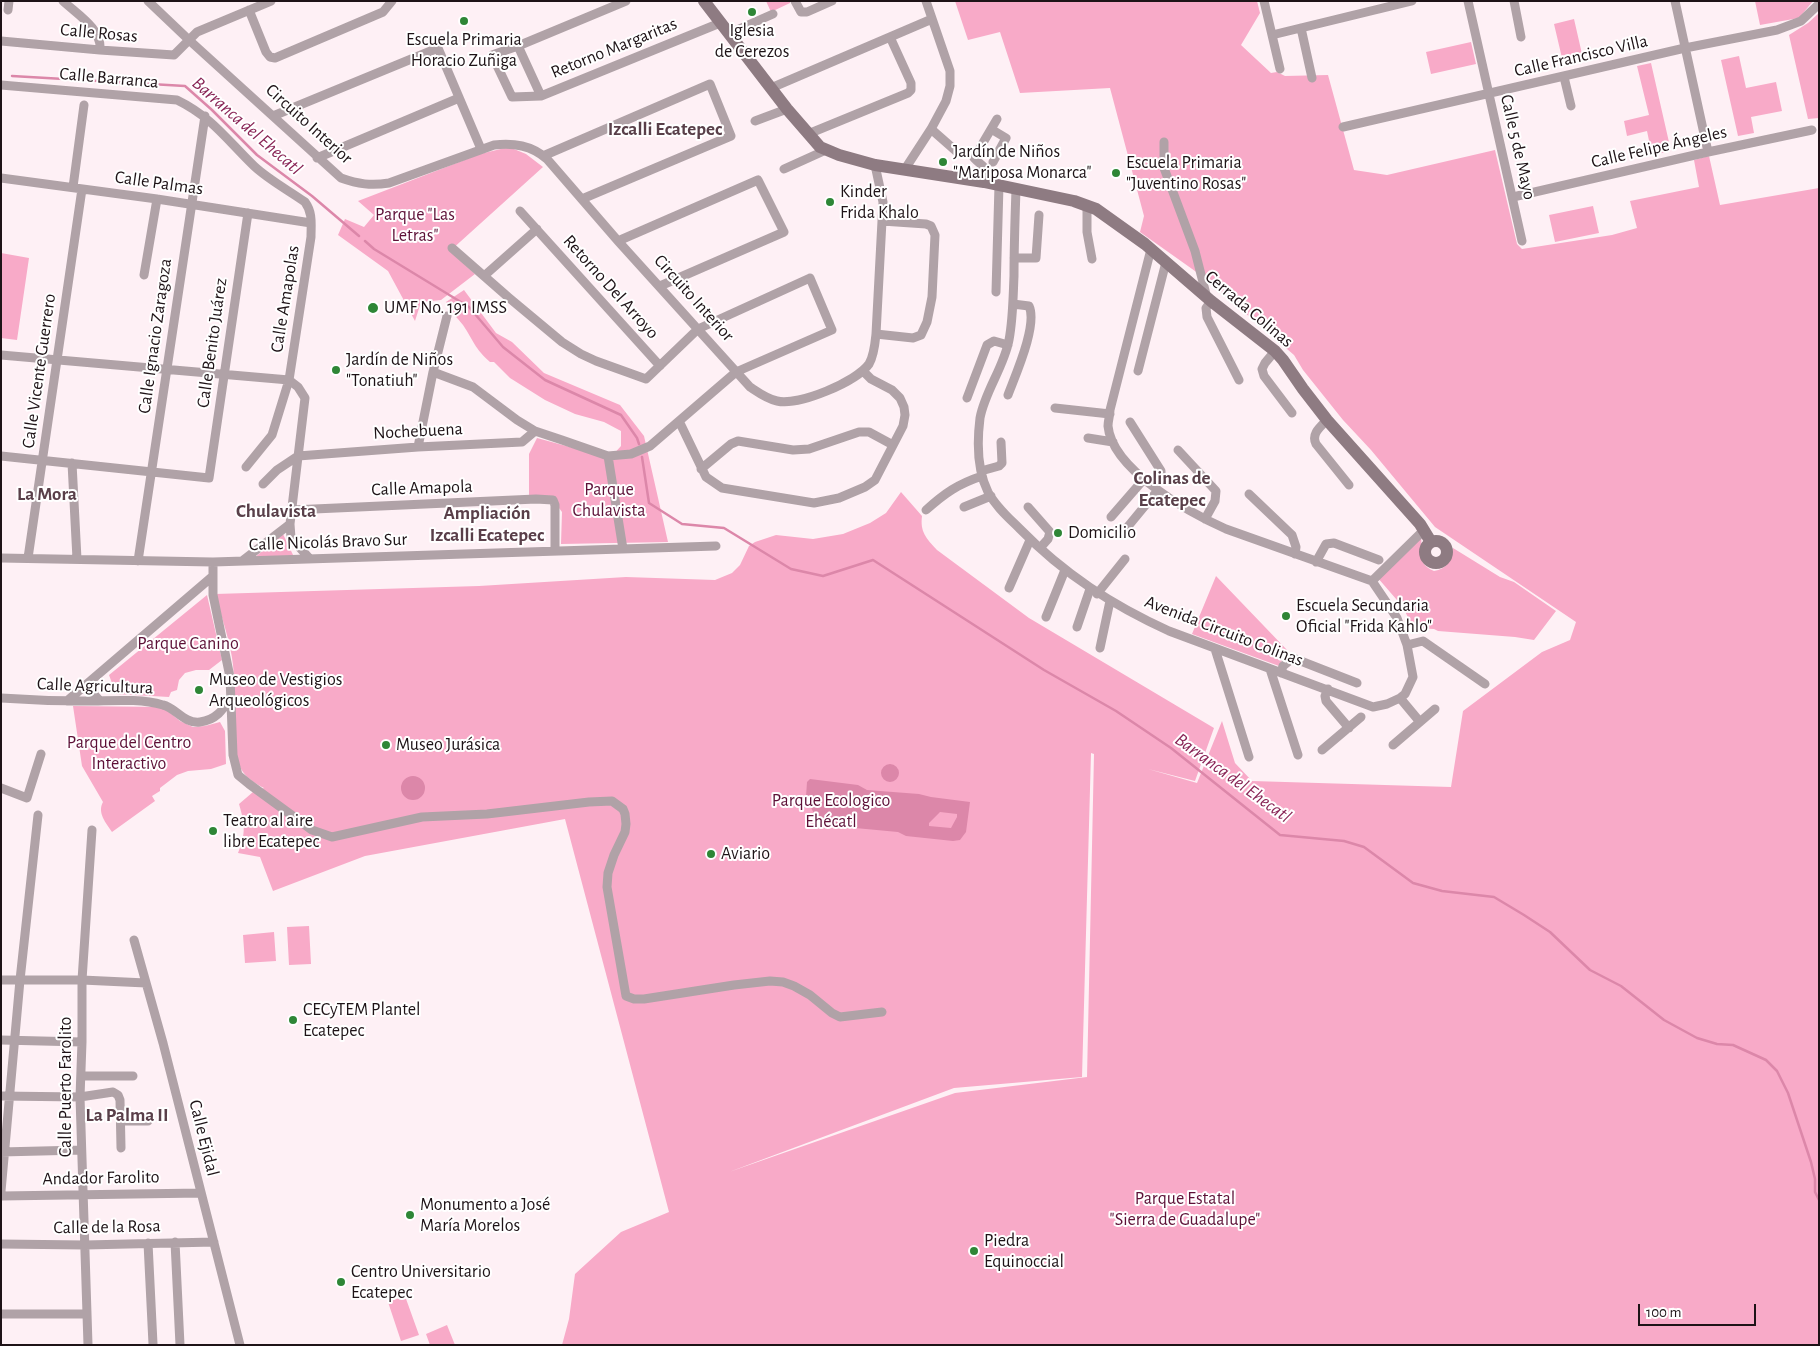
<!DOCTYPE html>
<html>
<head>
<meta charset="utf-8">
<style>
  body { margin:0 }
  #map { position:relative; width:1820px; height:1346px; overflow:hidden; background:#fef0f5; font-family:"Alegreya Sans",sans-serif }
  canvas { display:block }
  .frame { position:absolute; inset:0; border:2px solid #1e1317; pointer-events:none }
  .scale { position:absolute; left:1638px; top:1304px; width:118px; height:22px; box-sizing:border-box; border:2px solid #1e1317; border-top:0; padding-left:6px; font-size:15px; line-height:18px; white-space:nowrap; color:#1e1317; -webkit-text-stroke:4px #fff; paint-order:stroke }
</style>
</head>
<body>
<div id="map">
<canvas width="1820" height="1346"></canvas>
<div class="frame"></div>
<div class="scale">100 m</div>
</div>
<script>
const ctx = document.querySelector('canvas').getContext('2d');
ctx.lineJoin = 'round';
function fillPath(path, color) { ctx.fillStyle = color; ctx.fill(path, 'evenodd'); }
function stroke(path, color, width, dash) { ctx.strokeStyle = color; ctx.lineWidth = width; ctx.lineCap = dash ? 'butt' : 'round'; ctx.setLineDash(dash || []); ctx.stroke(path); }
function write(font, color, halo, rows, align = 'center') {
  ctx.font = font + ' "Alegreya Sans",sans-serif'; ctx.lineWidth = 4; ctx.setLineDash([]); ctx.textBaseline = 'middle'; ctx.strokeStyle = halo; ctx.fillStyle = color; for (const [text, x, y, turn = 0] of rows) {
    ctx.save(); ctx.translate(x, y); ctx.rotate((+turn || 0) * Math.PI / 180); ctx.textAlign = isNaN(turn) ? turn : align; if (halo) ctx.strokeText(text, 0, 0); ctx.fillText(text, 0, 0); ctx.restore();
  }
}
fillPath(new Path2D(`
  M766 1H790V3L771 12Z
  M955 1H1257L1260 13 1241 45 1271 73 1277 72 1285 76 1328 75 1354 170 1387 175 1495 150 1517 244 1522 249 1612 235 1637 228 1630 201 1699 187 1694 160 1709 156 1720 205 1819 188V1345H562L569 1319 575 1274 621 1232 669 1212 565 819 365 856 273 891 260 857 238 853C246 833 245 825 239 804L253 792 264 788C256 784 248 779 243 772 229 753 236 690 233 665 231 644 221 615 215 594L479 586 626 577 715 580 732 573 740 565 749 546 755 542 776 535 813 539 843 534 870 523 886 513 901 492 922 516C920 532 926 538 937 550L1029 618 1214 728 1195 781 1148 769 1197 783 1222 721 1235 763 1252 781 1451 787 1463 711 1542 652 1570 640 1576 622 1435 527 1371 450 1343 420 1303 370 1294 355 1202 276 1140 232 1144 216 1110 88 1020 93 1000 32 968 40ZM1091 753 1094 754 1087 1077 955 1093 729 1172 954 1088 1082 1077Z
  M1755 1H1813L1799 18 1760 25Z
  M1819 13V118L1808 119 1789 35 1808 23Z
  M1574 19 1582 54 1562 58 1554 24Z
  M1471 42 1476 64 1431 74 1426 52Z
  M1739 56 1746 88 1776 82 1782 111 1751 117 1754 133 1738 136 1721 60Z
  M1651 63 1671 151 1652 155 1647 131 1627 136 1624 121 1649 115 1637 66Z
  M509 147 526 154 543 167 450 251 475 274 441 300 421 302 415 321 388 271 338 235 345 219 364 227 374 215 358 201 480 154Z
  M1593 206 1599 233 1555 242 1549 215Z
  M1 253 29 258 17 340 1 338Z
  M464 290 496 333 512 342 544 373 620 405 644 436 668 542 561 544 562 512 550 496 529 495V454L537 438 610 458 621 446V431L604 422 575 414 545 400 510 378 494 362H490C475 349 473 340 463 325 456 316 452 314 446 302Z
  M283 534 294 557 254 558Z
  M1421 536C1423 551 1415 563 1434 571 1447 569 1452 560 1453 548L1500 577 1514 582 1556 611 1534 640 1515 637 1438 631 1434 629 1413 628 1403 607 1377 577Z
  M1216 576 1287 650 1279 666 1192 634Z
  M207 595 222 660 209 670H196L185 673 179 680 177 690 171 692 169 697 116 694 109 675Z
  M73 706 163 707 180 721 193 727 205 726 220 722 225 731 226 764 211 769 188 771 177 775 160 788V791L152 796 155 801 112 832C106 823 97 813 103 802L82 766Z
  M309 926 311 964 289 965 287 927Z
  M274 932 276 961 245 963 243 935Z
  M405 1296 419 1335 401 1341 388 1302Z
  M447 1325 455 1345H430L426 1334Z`), '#f8aac8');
fillPath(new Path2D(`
  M881 773a9 9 0 1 1 18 0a9 9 0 1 1-18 0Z
  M401 788a12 12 0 1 1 24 0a12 12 0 1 1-24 0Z
  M810 779 858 785 867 790 919 794 931 797 970 802 966 832 960 840 953 841 906 836 898 832 823 825 818 822 806 797 807 782ZM940 812 957 814V817L951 828 929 826V823Z`), '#dc87a9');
stroke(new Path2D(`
  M12 76 185 86 212 110 257 155 312 196 359 236
  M365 241 374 249 469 307 503 347 545 380 621 415 637 438 639 444
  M642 457 649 503 682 524 724 528 791 569 823 576 873 560 1044 670 1116 711 1171 748 1280 835 1344 841 1364 847 1413 883 1442 891 1494 897 1524 915 1550 932 1590 970 1621 986 1664 1020 1697 1038 1717 1044 1733 1045 1766 1060 1777 1071 1788 1093 1811 1162 1815 1179V1192L1819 1200`), '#dc87a9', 2.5);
stroke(new Path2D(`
  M63 1C78 15 102 29 100 50
  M148 1 189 40 341 178C358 184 371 186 389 183L494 145C514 143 531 145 547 159L618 241 750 387C759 393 767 399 777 401 799 406 856 382 869 364 874 356 875 344 876 334L883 202 875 165
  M626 1 518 46 492 55 512 97 541 96 720 23
  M795 1 801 12H807L832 1
  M1264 1 1280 69
  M1468 1 1522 241
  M1514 1 1521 37
  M1675 1 1708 152
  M8 10 9 1
  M249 10 266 52 270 57 275 58 383 12 392 1
  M1301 28 1312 78
  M730 33 773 14
  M1272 35 1412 1
  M1 41 100 50 174 55 197 32 271 1
  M518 46 541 96
  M1564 77 1571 106
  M1 85 177 100C212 117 227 140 254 166 269 180 288 190 305 202 313 213 311 224 311 237L289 380 272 435 246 467
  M771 88 932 19
  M273 116 438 48 481 149
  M755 121 787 109
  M1343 127 1685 48 1777 30 1801 21 1819 4
  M931 129 956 151
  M991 129 1006 138 993 162
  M808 134 908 93 911 90V83L890 37
  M1164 142V168L1195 251 1207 298
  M543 156 710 84 731 136 582 199
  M317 158 459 98
  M784 169 826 150
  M905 169 931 129 946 101 950 86V71L926 1
  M1 178 157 199 311 223
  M984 182C988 164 984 169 974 158L997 119
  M73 187 84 105
  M1016 189C1015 218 1014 247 1014 276 1013 298 1013 319 1009 340 1004 367 985 391 980 418 977 442 977 470 988 492 996 507 1009 518 1020 529 1064 574 1112 605 1169 631L1373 707 1387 704 1400 698 1405 694 1413 677 1407 645 1397 618 1372 581 1226 529C1190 513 1112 470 1108 426 1108 421 1110 415 1110 410L1151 249
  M1513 197 1708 152 1812 130
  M1087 205V232L1092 259
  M520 211 660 366
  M618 241 758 180 784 232 660 286
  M1014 258H1036L1039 215
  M144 275 157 199
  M484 276 537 229
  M996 292 999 185
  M1211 301 1206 308 1207 317 1239 380
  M876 334 913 338 921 335 927 322 932 297 935 235 931 226 926 224 882 221
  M1275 351 1265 363 1262 369 1264 376 1292 413
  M1 355 289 380
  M1138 371 1166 262
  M433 372 473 387 517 420 535 431 562 440 608 456 631 454 650 446 736 372 832 330 810 278 698 329 646 379 596 361 581 354 562 342 508 297 452 248
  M289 380 298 387 305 398 290 524 291 538 310 559
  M1008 395C1015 376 1038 325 1029 306L1013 304
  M967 398 987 345 994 341 1008 345
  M1055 408 1110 414
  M1327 420C1320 427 1311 434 1316 444L1349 485
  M679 421 706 477 722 488 814 503 839 498 865 487 875 480 903 426 905 415 904 407 900 398 892 390 871 379 863 371
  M1130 422 1161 471V477L1154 487
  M1088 438 1113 442
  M418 447 433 372 447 316
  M1178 450 1216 491 1215 501 1205 519
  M1 456 209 478 248 213
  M608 456 623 549
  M72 463 77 559
  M701 469 731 444 738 441 793 450 809 449 859 432H869L893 445
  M981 471 999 466 1002 463 1001 442
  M263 484 277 470 298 456 418 447 522 442 535 431
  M1249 494 1292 535 1296 547 1295 554
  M964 507 991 496
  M1028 507 1050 532 1048 539 1040 548
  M292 510 536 499 553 500 555 505V551
  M926 510C945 493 958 484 982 476
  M1111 517 1144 479
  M1125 530 1158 490
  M1 558 213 562 716 546
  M28 558 82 189
  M138 561 205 116
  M242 561 290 524
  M213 562V595L230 677 233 755 238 775 249 784 312 830 332 837 422 817 487 814 589 802 612 801 623 809 625 814 626 824 625 832 614 855 608 873 607 887 626 996 634 999H644L734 985 770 981 783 982 794 986 810 995 832 1013 840 1017 882 1012
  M1316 562 1326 544 1334 543 1379 560
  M1372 581 1424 530
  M1009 588 1030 540
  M1097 594 1125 559
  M1046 617 1065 570
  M1077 627 1090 589
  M1407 645 1423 641 1485 684
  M1100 648 1110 601
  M1215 649 1249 757
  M1270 669 1298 755
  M1281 673 1283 666 1293 658 1357 683
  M87 684 91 691 100 701
  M1328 689 1325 696 1326 701 1349 728
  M1 698C29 700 58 701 86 701 111 701 138 698 163 705 176 708 184 724 200 722 216 720 223 710 231 697
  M1400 698 1420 722
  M67 701 213 576
  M1393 745 1435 709
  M1322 750 1361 717
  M1 788 27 798 41 754
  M134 940 163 1043 240 1345
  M1 980H82L146 983
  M1 1040 82 1042
  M81 1076H133
  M1 1096 80 1097 113 1092 118 1095 120 1100 121 1148
  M121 1121H148
  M1 1152 81 1150
  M1 1191 20 980 38 815
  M1 1196 201 1193
  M175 1242 180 1345
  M148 1243 153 1344
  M1 1244 85 1245 214 1242
  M1 1314H87
  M88 1345 80 1097 82 1042V980L92 830`), '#b0a2a7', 9);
stroke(new Path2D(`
  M704 1 787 109 820 147 839 155 875 165 984 182 1074 201 1096 209 1145 244 1211 301 1275 351 1283 360 1303 389 1327 420 1420 524 1431 542
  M1425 552a11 11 0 1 1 22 0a11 11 0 1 1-22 0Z`), '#8e7b82', 12);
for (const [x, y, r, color] of [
  [752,12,5,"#2e8636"],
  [464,21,5,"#2e8636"],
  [943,162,5,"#2e8636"],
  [1116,173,5,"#2e8636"],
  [830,202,5,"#2e8636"],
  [373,308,6,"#2e8636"],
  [336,370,5,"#2e8636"],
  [1058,533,5,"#2e8636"],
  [1286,616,5,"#2e8636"],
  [199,690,5,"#2e8636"],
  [386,745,5,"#2e8636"],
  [213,831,5,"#2e8636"],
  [711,854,5,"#2e8636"],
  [293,1020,5,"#2e8636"],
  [410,1215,5,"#2e8636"],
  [974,1251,5,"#2e8636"],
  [341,1282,5,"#2e8636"]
]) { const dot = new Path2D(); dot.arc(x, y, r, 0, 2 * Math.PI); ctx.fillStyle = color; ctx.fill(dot); stroke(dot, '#fff', 2); }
write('18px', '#1e1317', '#fff', [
  ["Iglesia",752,31,"center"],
  ["de Cerezos",752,52,"center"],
  ["Escuela Primaria",464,40,"center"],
  ["Horacio Zuñiga",464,61,"center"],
  ["Jardín de Niños",953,152],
  ["\"Mariposa Monarca\"",953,173],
  ["Escuela Primaria",1126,163],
  ["\"Juventino Rosas\"",1126,184],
  ["Kinder",840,192],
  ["Frida Khalo",840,213],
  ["UMF No. 191 IMSS",384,308],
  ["Jardín de Niños",346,360],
  ["\"Tonatiuh\"",346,381],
  ["Domicilio",1068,533],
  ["Escuela Secundaria",1296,606],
  ["Oficial \"Frida Kahlo\"",1296,627],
  ["Museo de Vestigios",209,680],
  ["Arqueológicos",209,701],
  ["Museo Jurásica",396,745],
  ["Teatro al aire",223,821],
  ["libre Ecatepec",223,842],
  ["Aviario",721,854],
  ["CECyTEM Plantel",303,1010],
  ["Ecatepec",303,1031],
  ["Monumento a José",420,1205],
  ["María Morelos",420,1226],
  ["Piedra",984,1241],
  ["Equinoccial",984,1262],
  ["Centro Universitario",351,1272],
  ["Ecatepec",351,1293]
], 'left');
write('18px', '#1e1317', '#fff', [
  ["Calle Rosas",99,33,5],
  ["Retorno Margaritas",614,48,-22],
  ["Calle Francisco Villa",1581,56,-13],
  ["Calle Barranca",109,78,5],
  ["Circuito Interior",309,124,42],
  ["Calle 5 de Mayo",1518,147,77],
  ["Calle Felipe Ángeles",1659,147,-13],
  ["Calle Palmas",159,183,8],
  ["Retorno Del Arroyo",611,287,48],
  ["Circuito Interior",694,298,48],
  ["Calle Amapolas",285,299,-81],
  ["Cerrada Colinas",1249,309,40],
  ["Calle Ignacio Zaragoza",155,336,-82],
  ["Calle Benito Juárez",212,343,-82],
  ["Calle Vicente Guerrero",39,371,-82],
  ["Nochebuena",418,431,-3],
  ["Calle Amapola",422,488,-2],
  ["Calle Nicolás Bravo Sur",328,542,-2],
  ["Avenida Circuito Colinas",1224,631,21],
  ["Calle Agricultura",95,686,2],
  ["Calle Puerto Farolito",66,1087,-90],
  ["Calle Ejidal",204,1138,76],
  ["Andador Farolito",101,1178,-1],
  ["Calle de la Rosa",107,1227,-1]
]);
write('18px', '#5d1037', '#fff', [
  ["Parque \"Las",415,215],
  ["Letras\"",415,236],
  ["Parque",609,490],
  ["Chulavista",609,511],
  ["Parque Canino",188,644],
  ["Parque del Centro",129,743],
  ["Interactivo",129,764],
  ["Parque Ecologico",831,801],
  ["Ehécatl",831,822],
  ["Parque Estatal",1185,1199],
  ["\"Sierra de Guadalupe\"",1185,1220]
]);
write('italic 19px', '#892556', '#fff', [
  ["Barranca del Ehecatl",247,126,41],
  ["Barranca del Ehecatl",1233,778,36]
]);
write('bold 19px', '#593f49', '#fff', [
  ["Izcalli Ecatepec",665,129],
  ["Colinas de",1172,478],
  ["Ecatepec",1172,500],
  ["La Mora",47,494],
  ["Chulavista",276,511],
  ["Ampliación",487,513],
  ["Izcalli Ecatepec",487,535],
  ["La Palma II",127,1115]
]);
</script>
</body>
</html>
